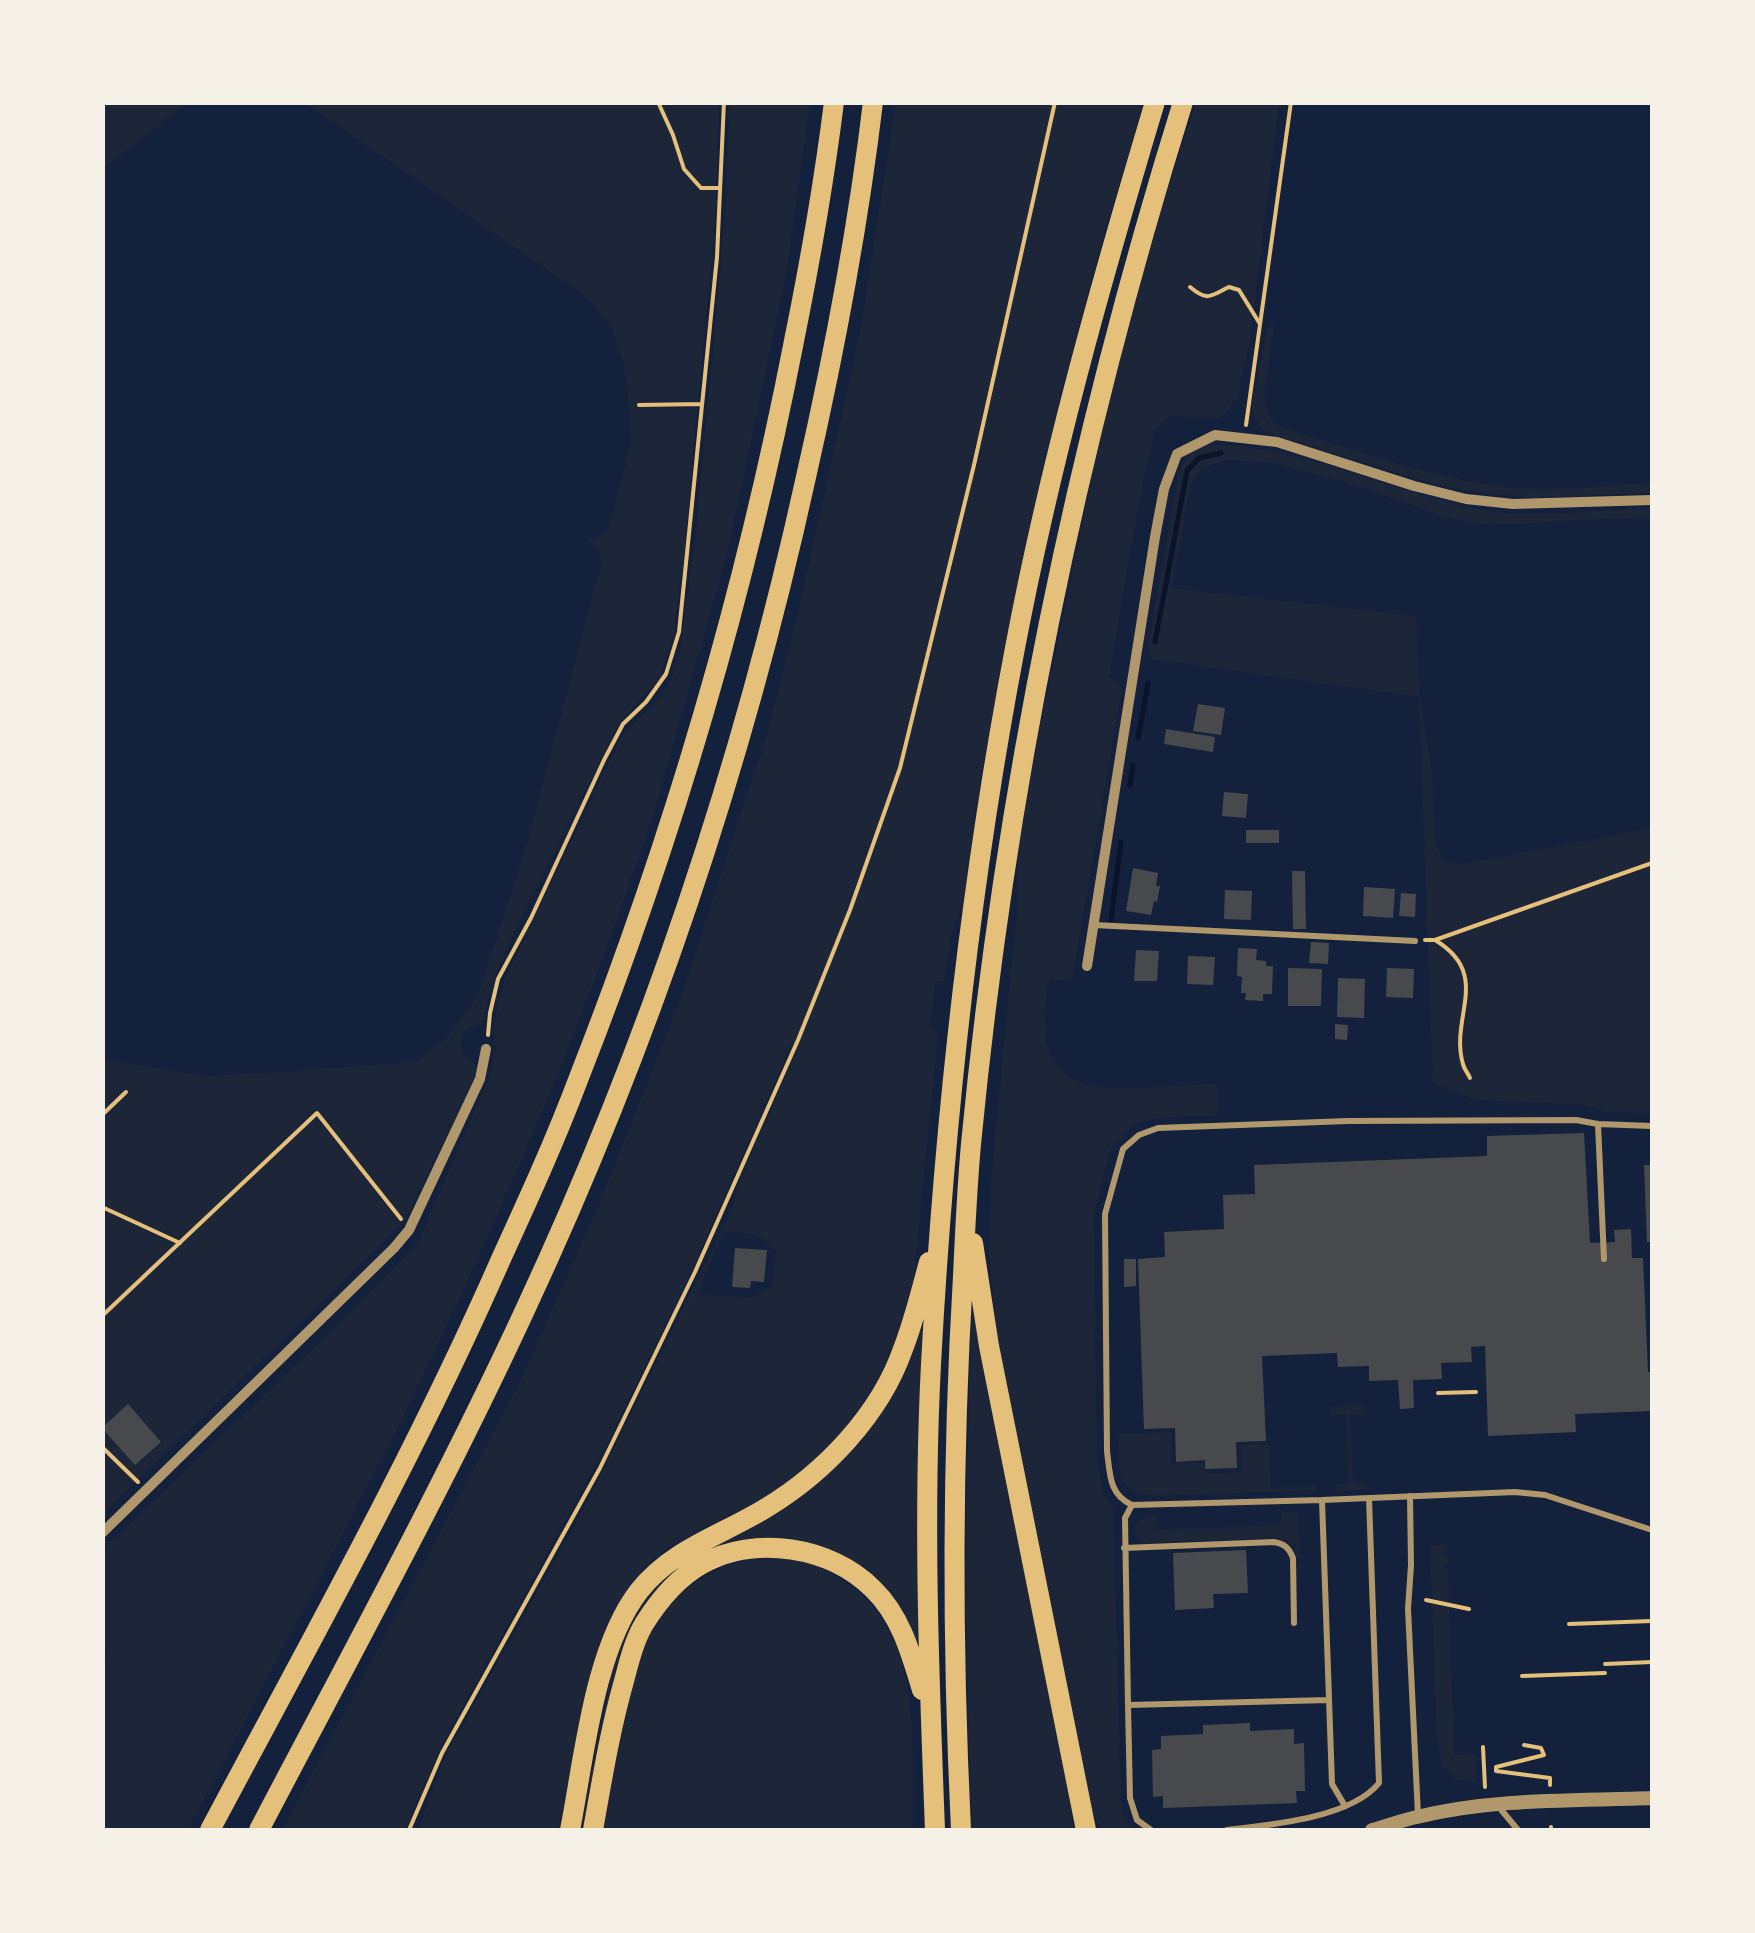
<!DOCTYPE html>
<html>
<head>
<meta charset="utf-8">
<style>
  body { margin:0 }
  #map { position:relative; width:1755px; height:1933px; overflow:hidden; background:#14213d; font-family:Inter,sans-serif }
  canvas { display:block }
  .frame { position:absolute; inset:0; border:105px solid #f6f1e7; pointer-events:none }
</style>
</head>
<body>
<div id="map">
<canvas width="1755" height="1933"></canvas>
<div class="frame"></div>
</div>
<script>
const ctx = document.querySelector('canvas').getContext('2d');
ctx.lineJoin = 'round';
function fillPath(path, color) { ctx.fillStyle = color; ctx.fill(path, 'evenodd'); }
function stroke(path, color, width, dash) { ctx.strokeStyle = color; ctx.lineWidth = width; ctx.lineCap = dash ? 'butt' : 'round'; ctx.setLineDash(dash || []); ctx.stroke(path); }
fillPath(new Path2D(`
  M103 102H187V103L103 169Z
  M305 103H719L716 202 711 265 683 561 673 637 660 678 622 720 613 735 517 926 491 985 483 1024 471 1027 463 1033 460 1044 462 1055 474 1062 478 1072 404 1222 103 1514V1057L113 1061 208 1076 295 1071 418 1061 449 1035 478 996 525 851 602 561 598 548 586 540 600 536 609 529 631 442 628 395 623 360 611 326 585 296Z
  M729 103H810L787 268 729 546 652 819 607 947 559 1072 481 1252 401 1422 188 1830H103L102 1674 107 1652 102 1651 103 1549 326 1336 419 1242 490 1075 496 1050 494 1038 495 1018 505 979 623 734 660 698 673 676 679 654 694 549 714 339 726 202Z
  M896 103H1144L1101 245 1059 400 1005 648 980 783 963 901 950 939 944 981H936L929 1027 938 1032 912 1294 897 1346 860 1414 805 1471 758 1503 700 1530 664 1551 644 1568 630 1587 612 1616 600 1642 583 1706 558 1830H428L419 1827 445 1757 583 1511 733 1208 737 1188 797 1050 791 1046 687 1281 606 1446 439 1750 405 1830H282L521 1380 601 1200 680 1000 766 738 796 622 860 332ZM724 1232C749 1234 759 1232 776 1252L772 1285 753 1297 697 1294Z
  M1196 103H1279L1250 340 1237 398 1221 418 1169 417 1155 430 1142 485 1109 677 1122 687 1072 981 1049 979C1047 996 1043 1015 1045 1033 1052 1091 1104 1090 1148 1087 1171 1086 1195 1085 1218 1084V1115L1157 1118 1136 1123 1110 1149 1094 1214 1097 1456 1103 1494 1113 1506 1121 1803 1125 1819 1135 1830H1102L1093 1814 1078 1745 995 1330 989 1246 991 1179 1017 911V860L1031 771 1109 397 1160 214Z
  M1268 326H1274L1264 394 1268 415 1278 426C1348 448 1419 474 1492 485 1545 493 1600 485 1652 483V493L1536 498 1479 493 1431 483 1265 432 1255 420 1252 406Z
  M1215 445C1298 445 1386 490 1468 507 1528 520 1592 510 1652 508V517L1490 525 1453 520 1364 488 1275 463 1228 460 1203 468 1191 483 1172 588 1416 616 1420 696 1432 774 1435 843 1444 861 1464 864 1652 828V1114L1607 1112 1585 1105 1476 1100 1433 1084 1419 697 1150 659 1148 646 1179 472C1188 454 1195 449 1215 445Z
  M973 1282 1067 1783 1074 1830H972C964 1648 965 1465 973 1282Z
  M918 1329 924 1330 919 1643H914L897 1611 785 1542 662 1588 585 1830H579L613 1666 630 1623 647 1596 675 1566 809 1487Z
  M1364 1405 1365 1414 1350 1415 1353 1483 1367 1484 1368 1489 1336 1491 1335 1485 1349 1484 1346 1415H1331V1407Z
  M1171 1432 1172 1464 1203 1463 1206 1473 1241 1472V1445L1269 1444 1271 1487 1318 1486V1490L1158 1496C1113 1492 1119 1471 1119 1433Z
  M1298 1511 1300 1558H1297L1292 1545 1276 1538 1147 1543C1135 1541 1135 1533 1137 1522L1145 1517 1156 1516 1157 1529 1281 1525 1282 1512Z
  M1447 1544V1550L1442 1551 1443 1555H1448V1564H1443V1568H1448L1454 1755 1477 1754V1761L1475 1762 1476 1782 1456 1779 1446 1768 1444 1769 1437 1743 1430 1545Z
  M762 1558C792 1558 818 1563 843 1580 926 1632 911 1746 913 1830H601C609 1795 616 1759 624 1723 629 1701 632 1676 639 1654 657 1602 707 1564 762 1558Z`), '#1d2539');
stroke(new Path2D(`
  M1155 642 1187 471 1199 458 1221 453
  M1138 738 1148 683
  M1130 786 1133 765
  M1111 920 1121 842`), '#0b132b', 5);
fillPath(new Path2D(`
  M1198 704 1225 708 1221 735 1193 731Z
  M1166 729 1215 737 1213 752 1164 744Z
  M1224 792 1248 794 1246 818 1222 816Z
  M1246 830H1279V843H1246Z
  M1133 868 1158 873 1156 886H1160L1157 902 1154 901 1151 915 1126 911Z
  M1292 871H1305L1306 929H1293Z
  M1364 887 1395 889 1393 918 1363 916Z
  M1225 890 1252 891 1251 920 1224 919Z
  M1401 893 1416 894 1415 917 1399 916Z
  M1311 942 1329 943 1328 964 1309 963Z
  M1238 948 1257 949 1256 960 1266 961V966H1273L1272 994H1263V1001L1245 1000 1246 993H1241L1242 977 1237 976Z
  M1136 950 1159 951 1157 981H1134Z
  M1188 956 1215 957 1213 985 1187 984Z
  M1288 968 1322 969 1321 1006H1288Z
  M1387 968 1414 969 1413 998 1386 997Z
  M1338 978 1365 979 1364 1018 1337 1017Z
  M1335 1024 1348 1025 1347 1040 1335 1039Z
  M1584 1133 1590 1243 1615 1242 1614 1230 1631 1229 1632 1258H1643L1648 1372H1652V1411L1575 1414 1576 1432 1488 1436 1485 1346 1471 1347 1472 1362 1441 1363 1442 1379 1413 1380 1414 1408 1400 1409 1398 1380 1369 1381V1366L1338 1367 1337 1353 1262 1356 1266 1441 1236 1442 1237 1468 1205 1469V1460L1176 1462 1175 1428 1144 1429 1138 1259 1165 1257 1164 1232 1224 1229 1223 1195 1255 1194 1254 1165 1487 1156V1136Z
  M1644 1165H1652V1242H1647Z
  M735 1248 767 1250 764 1282 751 1281 750 1288 732 1287Z
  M1124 1259H1136V1286L1124 1287Z
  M128 1404 161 1442 135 1465 102 1428Z
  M1246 1550 1248 1593 1213 1594 1214 1608 1175 1610 1173 1553Z
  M1250 1723V1731L1294 1729V1744L1304 1743 1305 1791H1296L1297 1803 1163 1808V1796L1153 1797 1152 1750 1161 1749V1736L1203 1734V1725Z`), '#48494c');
stroke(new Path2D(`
  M658 102 673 135 684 169 701 188H720
  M1190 287C1208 302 1210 296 1229 287L1239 290 1260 324
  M639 405 702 404
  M1246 425 1291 102
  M1425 940H1435L1652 863
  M1435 940C1493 975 1449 1017 1463 1064 1464 1069 1468 1073 1470 1078
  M488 1035 490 1013 498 979 531 918 604 760 623 724 646 702 666 674 679 632 717 257 724 102
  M102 1115 126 1092
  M102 1207 180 1243
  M102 1316 317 1113 401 1219
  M1438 1393 1476 1392
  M102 1447 138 1482
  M1426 1600 1469 1609
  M1569 1624 1652 1621
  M1605 1664 1652 1662
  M1522 1676 1605 1673
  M1524 1745 1541 1748 1544 1755 1496 1767V1771L1550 1778V1785
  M1483 1747 1485 1787
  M1551 1827V1830
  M409 1830 442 1753 600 1468 695 1272 798 1040 850 910 900 768 974 465 1055 102`), '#e5c07b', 4);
stroke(new Path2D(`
  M1094 925 1415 941
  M1604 1259 1598 1124 1652 1126
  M1410 1496 1411 1565 1408 1609 1418 1815
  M1322 1500 1132 1505 1125 1518 1128 1705 1329 1700
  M1132 1505C1109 1495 1110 1474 1107 1451L1105 1214 1123 1149 1139 1135 1158 1128 1348 1121 1576 1120 1598 1124
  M1124 1548 1274 1542C1285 1544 1289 1548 1293 1558L1294 1623
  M1128 1705 1130 1798 1137 1820 1151 1830
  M1345 1806 1332 1784 1322 1500 1515 1492 1545 1495 1652 1530
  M1498 1806 1518 1830
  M1227 1830C1270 1825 1351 1818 1379 1783L1369 1498`), '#b1986c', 6);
stroke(new Path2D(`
  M1087 966 1155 537 1164 489 1177 454 1215 435 1277 442 1414 486 1466 499 1513 504 1652 500
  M102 1533 394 1248 409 1230 480 1079 486 1049`), '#b1986c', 10);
stroke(new Path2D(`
  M1372 1830C1387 1826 1402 1820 1417 1817 1493 1798 1575 1801 1652 1798`), '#b1986c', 14);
stroke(new Path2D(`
  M973 1243 989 1346 1086 1830
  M570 1830C584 1759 594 1649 639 1591 672 1549 722 1535 766 1508 824 1473 880 1415 903 1349 914 1321 921 1291 929 1262
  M593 1830C602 1780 610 1730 624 1681 629 1662 634 1641 644 1624 659 1600 677 1578 702 1564 755 1535 830 1546 873 1589 901 1616 911 1654 922 1690
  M935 1830C929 1675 923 1519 931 1364 944 1124 970 884 1015 648 1050 463 1101 282 1155 102
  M961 1830C952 1646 952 1461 963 1276 965 1232 967 1188 971 1144 1005 790 1077 442 1183 102`), '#e5c07b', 20);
stroke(new Path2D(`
  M210 1830C310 1642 415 1455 501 1259 528 1200 555 1141 578 1080 672 841 745 593 794 341 810 262 824 182 834 102
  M259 1830C349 1658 443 1487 525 1310 649 1044 743 764 806 477 834 354 858 228 873 102`), '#e5c07b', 20);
</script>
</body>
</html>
